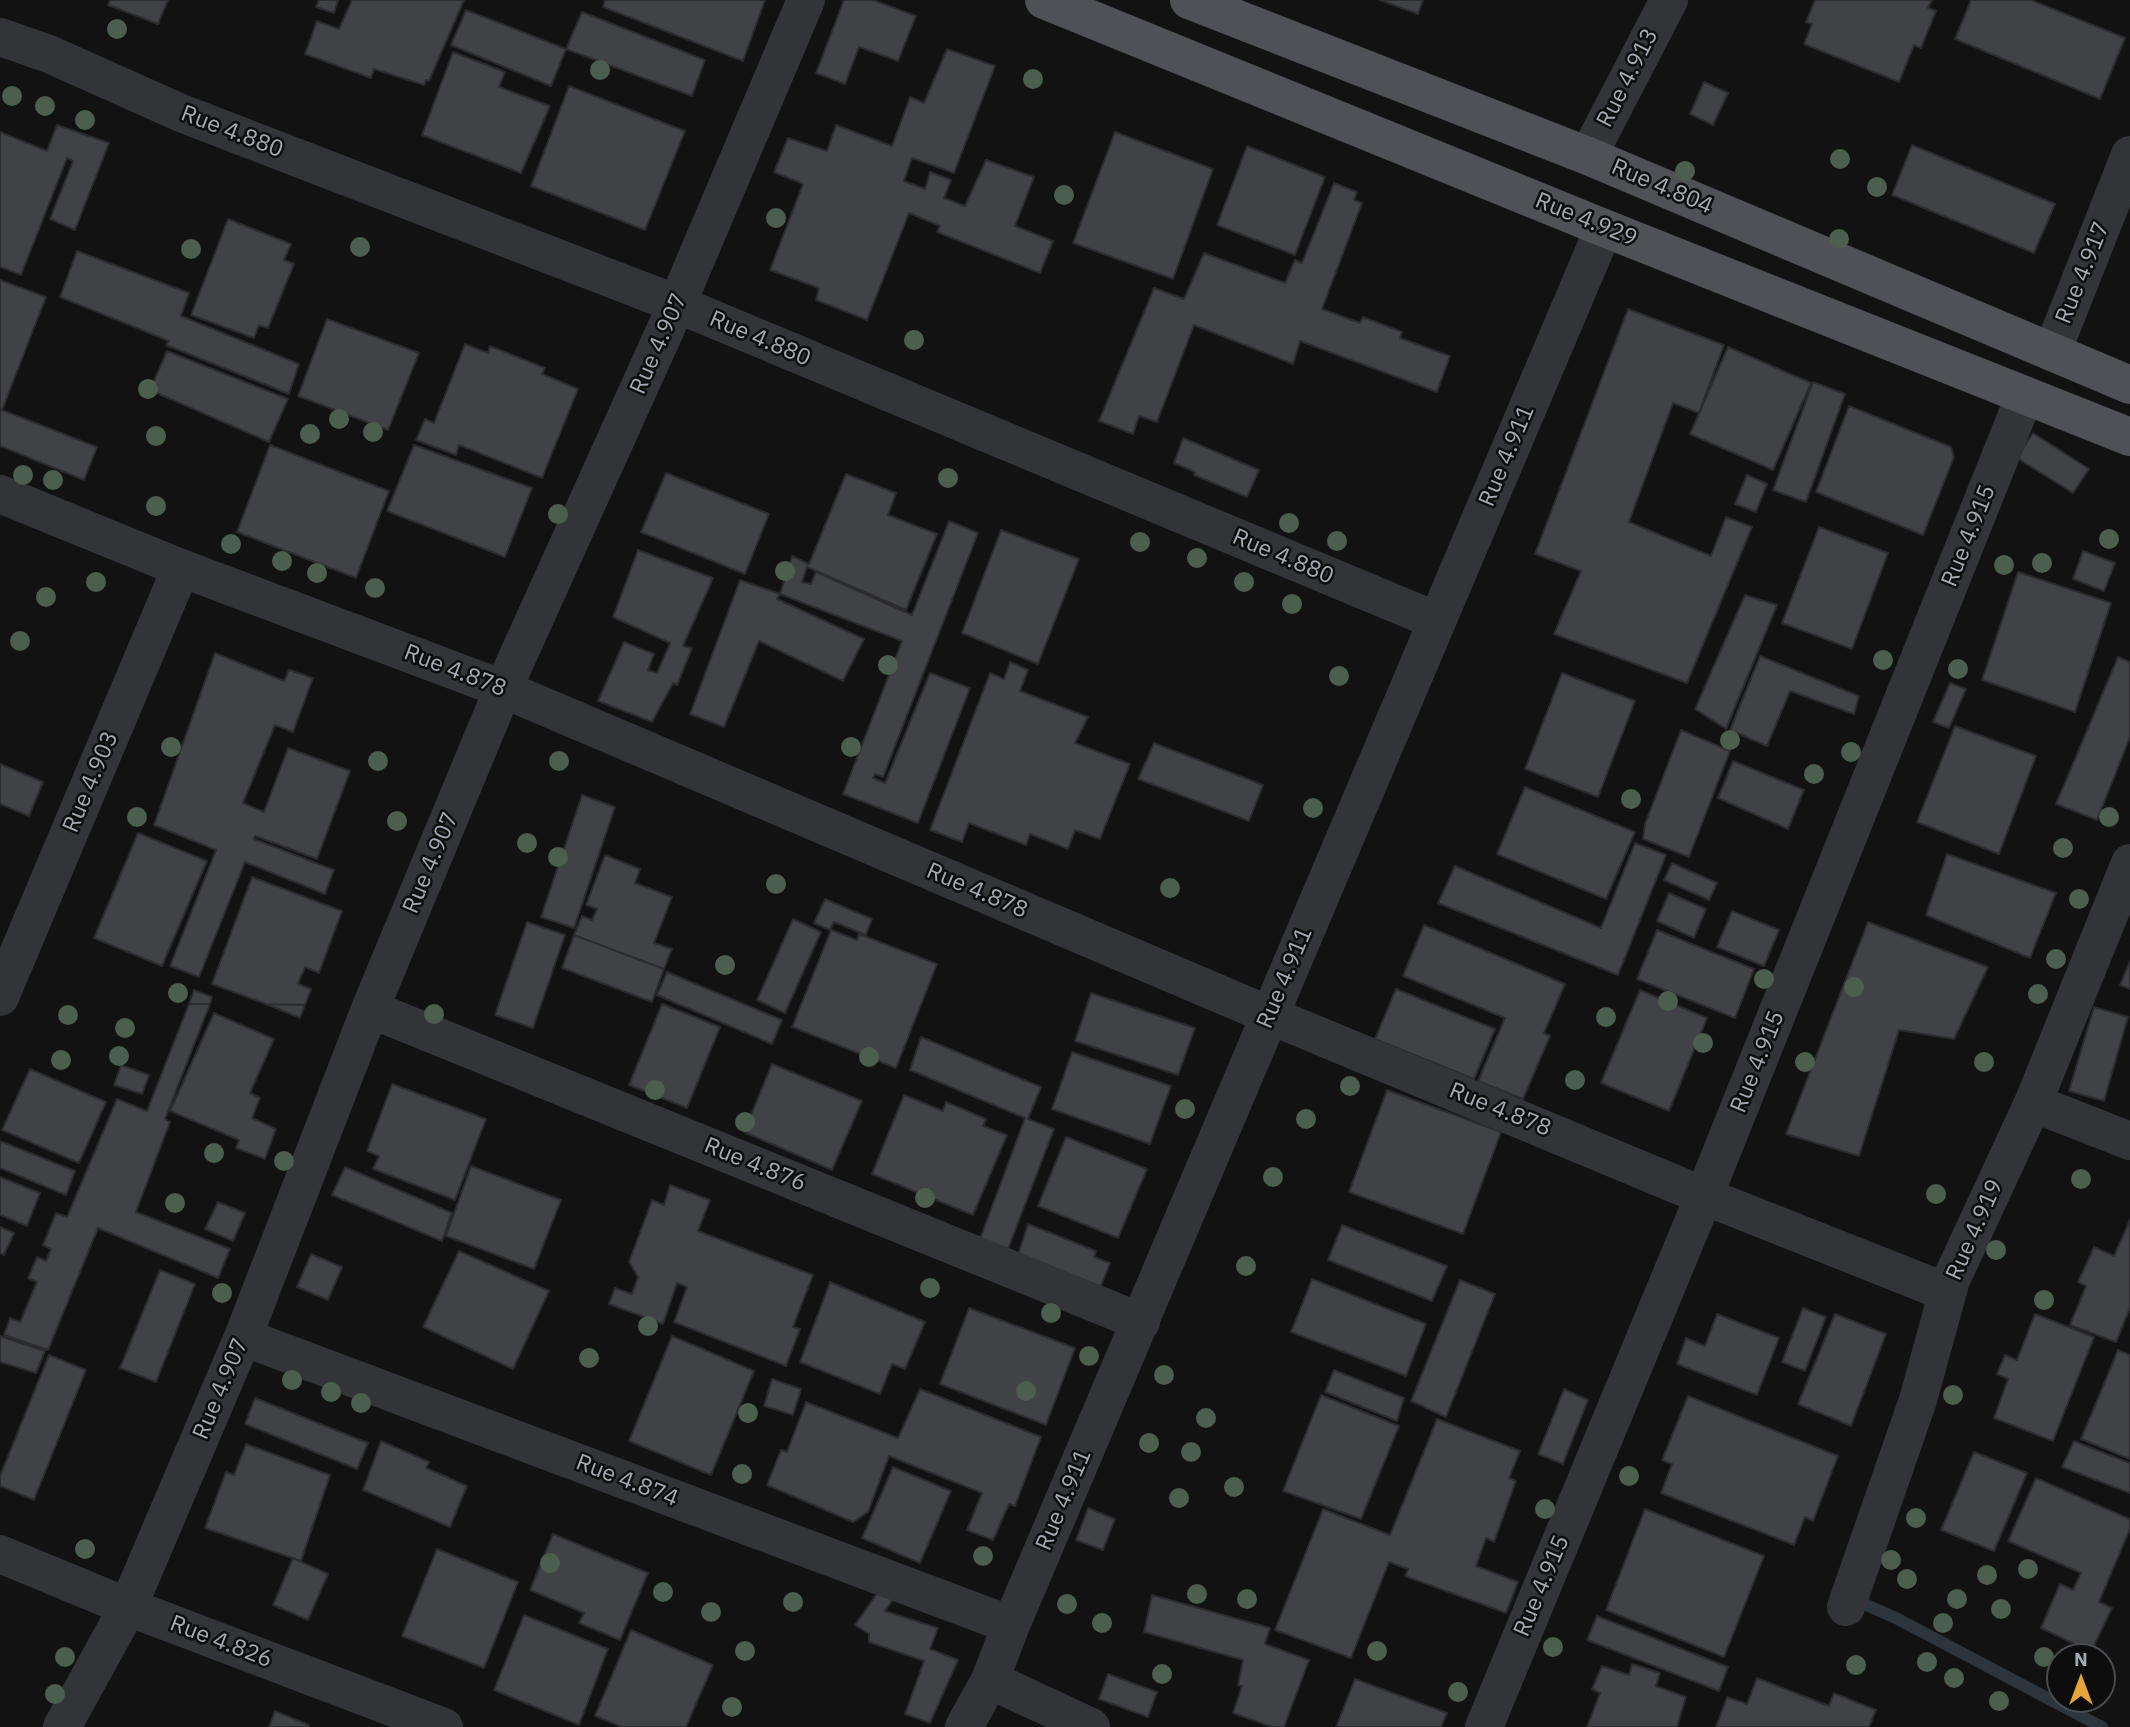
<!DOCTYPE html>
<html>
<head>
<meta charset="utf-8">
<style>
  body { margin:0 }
  #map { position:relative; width:2130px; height:1727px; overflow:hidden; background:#121213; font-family:"IBM Plex Sans",sans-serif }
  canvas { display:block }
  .north { position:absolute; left:2046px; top:1643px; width:70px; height:70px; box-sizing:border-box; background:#0d0d0e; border:2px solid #494b50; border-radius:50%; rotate:0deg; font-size:19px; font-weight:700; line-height:28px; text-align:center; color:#a4a9b3 }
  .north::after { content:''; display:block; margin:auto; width:24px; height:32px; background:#e4a439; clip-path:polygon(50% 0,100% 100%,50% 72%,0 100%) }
</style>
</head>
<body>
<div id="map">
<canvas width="2130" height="1727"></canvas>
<div class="north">N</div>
</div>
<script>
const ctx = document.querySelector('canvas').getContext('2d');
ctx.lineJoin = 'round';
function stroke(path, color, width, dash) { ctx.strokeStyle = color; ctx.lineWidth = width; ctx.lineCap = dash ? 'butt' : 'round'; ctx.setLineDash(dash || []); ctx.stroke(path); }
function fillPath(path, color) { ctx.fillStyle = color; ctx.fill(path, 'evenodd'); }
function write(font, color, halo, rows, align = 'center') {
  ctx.font = font + ' "IBM Plex Sans",sans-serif'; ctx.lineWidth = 5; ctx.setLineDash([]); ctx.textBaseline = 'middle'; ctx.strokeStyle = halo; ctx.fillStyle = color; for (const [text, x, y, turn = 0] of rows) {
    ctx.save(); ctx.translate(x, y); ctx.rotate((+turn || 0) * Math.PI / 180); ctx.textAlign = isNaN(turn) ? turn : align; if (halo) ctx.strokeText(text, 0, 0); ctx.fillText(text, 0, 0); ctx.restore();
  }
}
stroke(new Path2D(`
  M1862 1603 1896 1618 2102 1727`), '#2c353b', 12);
const building = new Path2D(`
  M110 0H168L158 24 108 5Z
  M319 0H338L334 13 316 7Z
  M352 0H464L429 81 426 80 424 85 374 69 371 78 305 54 317 21 339 29Z
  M605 0H765L743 61 603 7Z
  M844 0H873L916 16 898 61 859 47 845 84 816 73Z
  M1380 0H1423L1418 14Z
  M1815 0H1932L1928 8 1936 11 1921 48 1914 45 1899 82 1804 44 1812 24 1806 22Z
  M1971 0H2031L2125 38 2100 99 1955 39Z
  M466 10 566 49 551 86 451 45Z
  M582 12 705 60 692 96 566 49Z
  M947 49 995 66 954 173 912 158 904 181 925 189 930 172 951 180 944 198 965 206 986 160 1034 177 1015 226 1053 241 1040 273 937 232 940 226 909 213 867 320 816 300 819 288 770 270 803 184 774 172 788 138 827 151 836 125 892 146 910 97 924 103Z
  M453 52 505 72 499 87 550 106 521 173 422 135Z
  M1704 82 1728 93 1713 125 1690 114Z
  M569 86 685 131 645 230 531 186Z
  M57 125 109 143 75 230 50 219 73 161 67 158 21 275 0 267V132L47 151Z
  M1115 132 1213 169 1173 279 1073 243Z
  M1912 145 2055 204 2034 253 1892 195Z
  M1247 146 1325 177 1295 255 1217 225Z
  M1334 183 1357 192 1354 200 1362 203 1322 309 1360 323 1363 317 1402 332 1400 338 1450 356 1437 392 1300 341 1293 364 1194 325 1157 422 1139 416 1133 434 1099 421 1154 288 1184 299 1204 253 1285 283 1295 260 1302 263Z
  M228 219 291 244 284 260 294 264 268 328 259 325 254 338 191 315Z
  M77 251 189 293 181 316 299 364 289 394 166 345 169 341 60 297Z
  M0 280 46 297 2 410 97 447 84 480 0 446Z
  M1628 309 1724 345 1699 413 1673 403 1629 522 1711 556 1726 517 1752 527 1687 683 1554 634 1581 571 1535 554Z
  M327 319 419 353 388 430 298 396Z
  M465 344 488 353 490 346 545 368 542 374 578 389 542 478 459 445 456 455 416 440 425 419 434 423Z
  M1728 347 1811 383 1773 470 1690 434Z
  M167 351 288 399 269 442 150 390Z
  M1813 382 1845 394 1806 502 1773 490Z
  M1849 406 1951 447 1954 457 1923 535 1816 492Z
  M2033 433 2089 469 2073 493 2017 458Z
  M1183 438 1259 470 1247 497 1194 475 1195 472 1174 463Z
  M270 445 389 491 356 578 237 532Z
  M414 445 532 488 505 557 387 511Z
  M666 473 769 514 745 574 641 532Z
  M846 474 896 493 888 515 937 534 906 610 807 567 802 582 811 584 816 572 912 615 949 521 978 533 883 777 875 774 873 778 885 783 930 673 970 688 918 823 843 794 902 641 780 594 792 556 809 564Z
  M1747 475 1767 484 1756 512 1735 504Z
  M1819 527 1888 553 1852 649 1782 623Z
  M1001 530 1079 559 1038 664 962 633Z
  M638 550 713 578 683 646 692 648 677 685 673 683 652 722 598 701 624 642 654 654 648 670 657 673 670 643 613 617Z
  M2083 551 2115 563 2104 591 2073 579Z
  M2018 572 2111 603 2075 712 1982 680Z
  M740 580 780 594 777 599 864 639 843 681 759 641 724 727 690 714Z
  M1745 595 1777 605 1726 729 1695 709Z
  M215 653 284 681 289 670 313 678 293 732 275 725 243 803 264 812 288 748 350 771 317 859 255 836 254 839 334 870 325 894 245 862 199 977 170 966 216 850 154 825Z
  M1760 656 1859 696 1854 714 1790 691 1767 746 1730 730Z
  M2118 657 2130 662V737L2097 820 2056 804Z
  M1010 662 1028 670 1020 691 1088 717 1075 743 1130 764 1100 839 1075 830 1068 849 1030 834 1026 845 969 823 962 842 930 830 990 673 1004 679Z
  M1562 673 1635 701 1598 797 1525 769Z
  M1950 683 1966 689 1949 728 1933 722Z
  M1955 726 2036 756 1999 854 1917 822Z
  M1681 730 1730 751 1689 857 1643 839 1645 824Z
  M1154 743 1263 785 1249 821 1138 779Z
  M1733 761 1804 790 1788 829 1718 798Z
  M0 764 43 782 29 816 0 804Z
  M1525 787 1635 832 1606 899 1497 854Z
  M582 795 615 807 574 928 541 917Z
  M138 833 207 861 162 966 94 938Z
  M1635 843 1666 855 1618 975 1438 903 1455 866 1601 928Z
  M1947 854 2056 893 2030 958 1926 915Z
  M605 855 640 869 635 883 672 897 654 943 672 949 664 969 574 935 582 916 592 920 597 909 586 905Z
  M1672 863 1717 883 1709 900 1664 880Z
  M252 877 342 911 319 973 305 967 298 984 311 989 305 1005 266 1004 212 984Z
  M1669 893 1706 909 1694 938 1657 921Z
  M825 899 872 919 866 935 834 922 830 930 814 923Z
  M1732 911 1779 930 1764 966 1717 947Z
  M793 919 821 932 785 1013 757 1000Z
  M527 922 565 935 533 1028 495 1015Z
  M1868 922 1988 967 1954 1039 1899 1030 1859 1156 1786 1134Z
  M1424 925 1565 984 1544 1033 1550 1036 1523 1099 1478 1081 1505 1018 1403 976Z
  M831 930 857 940 859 934 937 964 896 1068 792 1027Z
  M1657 930 1754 969 1735 1018 1637 979Z
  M574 935 664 969 652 1002 562 968Z
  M2130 961V989L2120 985Z
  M667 972 782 1020 772 1044 657 995Z
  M1396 989 1495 1029 1474 1079 1375 1039Z
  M194 990 212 997 210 1004H189Z
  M1640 990 1707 1018 1669 1111 1601 1083Z
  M1091 993 1195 1028 1178 1075 1075 1041Z
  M189 1004H210L165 1119 170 1122 136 1212 230 1249 218 1278 98 1228 48 1350 4 1335 10 1318 20 1322 37 1282 28 1278 37 1257 46 1261 51 1249 43 1245 56 1213 67 1217 117 1099 147 1111Z
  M266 1004 305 1005 300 1018Z
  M662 1004 720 1027 687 1108 629 1085Z
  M2094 1007 2128 1017 2104 1101 2069 1091Z
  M214 1013 274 1039 250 1093 260 1098 252 1118 276 1129 265 1159 236 1148 239 1140 170 1111Z
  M921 1037 1041 1087 1028 1119 1054 1129 1008 1249 980 1239 1025 1118 910 1070Z
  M1072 1052 1171 1086 1150 1144 1052 1109Z
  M772 1064 862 1101 832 1170 744 1132Z
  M121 1065 149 1075 142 1094 114 1085Z
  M30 1069 106 1102 79 1163 2 1130Z
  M392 1084 486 1119 455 1200 373 1169 379 1156 367 1151Z
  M1387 1090 1501 1132 1463 1234 1349 1192Z
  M904 1095 943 1111 946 1102 986 1119 983 1126 1007 1135 973 1215 872 1174Z
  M1066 1137 1147 1169 1118 1238 1038 1206Z
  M0 1141 75 1171 66 1195 0 1168Z
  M471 1166 561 1200 534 1269 446 1236Z
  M345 1167 452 1213 442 1241 332 1195Z
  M0 1177 40 1193 27 1226 0 1215Z
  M670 1185 710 1200 698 1231 813 1275 793 1327 800 1329 786 1366 674 1322 687 1287 677 1283 663 1324 609 1304 615 1288 632 1294 638 1277 629 1262 652 1200 664 1205Z
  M218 1202 245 1213 233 1241 205 1229Z
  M2130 1220V1308L2116 1342 2070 1325 2086 1286 2078 1282 2094 1247 2114 1256Z
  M1028 1224 1096 1251 1094 1257 1110 1263 1099 1291 1017 1258Z
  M1342 1225 1447 1266 1432 1301 1328 1260Z
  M0 1227 14 1233 4 1255 0 1253Z
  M459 1251 549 1291 513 1369 423 1327Z
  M311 1254 342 1267 328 1300 297 1287Z
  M160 1270 195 1284 156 1382 120 1368Z
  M1312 1279 1426 1324 1406 1376 1291 1332Z
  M1460 1280 1495 1294 1446 1417 1411 1401Z
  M830 1282 925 1322 905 1369 892 1364 880 1394 800 1362Z
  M969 1308 1075 1348 1046 1425 940 1384Z
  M1803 1308 1826 1317 1805 1371 1782 1362Z
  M1717 1314 1779 1338 1757 1395 1677 1364 1686 1338 1705 1346Z
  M1835 1314 1886 1334 1851 1426 1798 1404Z
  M2035 1314 2094 1337 2053 1441 1994 1418 2008 1379 1997 1374 2005 1355 2017 1360Z
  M0 1336 45 1351 36 1373 0 1362Z
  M672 1336 754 1371 711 1475 629 1441Z
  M2118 1350 2130 1355V1459L2081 1439Z
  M49 1355 86 1370 34 1500 0 1486V1476Z
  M1334 1370 1404 1398 1397 1421 1325 1392Z
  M772 1379 801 1389 793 1415 764 1406Z
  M920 1389 1041 1437 1015 1506 1009 1504 993 1540 967 1530 982 1493 889 1456 868 1512 853 1522 767 1485 781 1450 787 1452 806 1402 898 1438Z
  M1564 1389 1588 1400 1563 1464 1538 1454Z
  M1321 1395 1399 1426 1361 1519 1283 1491Z
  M1688 1396 1838 1456 1813 1521 1805 1517 1794 1545 1661 1493 1672 1464 1662 1460Z
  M255 1398 368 1443 357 1469 245 1424Z
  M1437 1419 1520 1451 1509 1478 1516 1481 1494 1542 1486 1538 1476 1566 1518 1582 1506 1613 1405 1576 1408 1569 1389 1562 1351 1658 1275 1630 1323 1509 1390 1535Z
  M381 1441 429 1462 426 1468 467 1486 450 1527 363 1490Z
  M2074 1441 2130 1463V1493L2062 1467Z
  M246 1444 330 1475 301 1561 205 1528 226 1472 234 1475Z
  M1974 1452 2027 1473 1994 1551 1941 1530Z
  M893 1467 951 1491 920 1563 862 1538Z
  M2036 1478 2130 1519V1529L2099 1602 2112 1608 2091 1652 2041 1628 2060 1584 2073 1590 2081 1573 2008 1541Z
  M1088 1508 1115 1519 1103 1550 1076 1540Z
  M1645 1509 1764 1556 1724 1657 1606 1610Z
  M553 1534 648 1573 620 1640 579 1623 584 1613 530 1590Z
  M437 1549 518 1582 484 1668 402 1636Z
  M293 1558 328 1574 308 1620 273 1605Z
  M883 1585 896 1595 885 1611 938 1628 930 1649 958 1660 930 1723 905 1714 924 1661 869 1642V1634L855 1625Z
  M1152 1595 1270 1628 1265 1644 1309 1660 1284 1727H1272L1233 1713 1242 1686 1238 1685 1243 1660 1144 1632Z
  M524 1615 608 1649 579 1725 494 1690Z
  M1597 1616 1728 1667 1719 1691 1587 1640Z
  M631 1630 713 1665 686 1727H622L595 1716Z
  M1632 1664 1660 1673 1656 1686 1686 1697 1677 1727H1587L1600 1693 1592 1689 1602 1666 1629 1675Z
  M1108 1674 1157 1692 1148 1717 1099 1699Z
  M1757 1678 1829 1706 1834 1693 1876 1710 1869 1727H1716L1727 1697 1747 1704Z
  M1355 1679 1447 1713 1441 1727H1336Z
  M275 1711 309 1725 308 1727H269Z`);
fillPath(building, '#414246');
stroke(building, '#2c2c2f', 2);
stroke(new Path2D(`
  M0 37 49 54 181 113 677 304 1437 621
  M1588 156 1669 0
  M2052 352 2130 155
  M0 494 181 568 503 689 1269 1015 1704 1196 1936 1288 1951 1280
  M0 997 181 568
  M370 1009 1141 1322
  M2033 1103 2130 1141
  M243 1337 1011 1625
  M0 1554 128 1607 444 1727
  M1846 1607 1918 1400 1951 1280 2033 1103 2130 863
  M990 1680 1091 1727
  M62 1727 128 1607 243 1337 370 1009 503 689 677 304 806 0
  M964 1727 990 1680 1011 1625 1604 228
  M1484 1727 1704 1196 2025 395`), '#333438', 38);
stroke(new Path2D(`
  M1044 0 1604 228 2130 437
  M1189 0 1588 156 2130 385`), '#4f5157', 38);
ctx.fillStyle = '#4c5e4d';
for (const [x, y] of [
  [117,29],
  [600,70],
  [1033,79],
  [12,96],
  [45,106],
  [85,120],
  [1840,159],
  [1685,171],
  [1877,187],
  [1064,195],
  [776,218],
  [1839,239],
  [360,247],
  [191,249],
  [914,340],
  [148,389],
  [339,419],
  [373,432],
  [310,434],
  [156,436],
  [23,475],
  [948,478],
  [53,480],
  [156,506],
  [558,514],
  [1289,523],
  [2109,539],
  [1337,541],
  [1140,542],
  [231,544],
  [1197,558],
  [282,561],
  [2042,563],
  [2004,565],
  [785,571],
  [317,573],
  [96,582],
  [1244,582],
  [375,588],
  [46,597],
  [1292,604],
  [20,641],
  [1883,660],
  [888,665],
  [1958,669],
  [1339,676],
  [1730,740],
  [171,747],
  [851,747],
  [1851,752],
  [378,761],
  [559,761],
  [1814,774],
  [1631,799],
  [1313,808],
  [137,817],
  [2109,817],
  [397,821],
  [527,843],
  [2063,848],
  [558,857],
  [776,884],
  [1170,888],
  [2079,899],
  [2056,959],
  [725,965],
  [1764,979],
  [1854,987],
  [178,993],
  [2038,994],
  [1668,1001],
  [434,1014],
  [68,1015],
  [1606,1017],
  [125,1028],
  [1703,1043],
  [119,1056],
  [869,1057],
  [61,1060],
  [1805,1062],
  [1984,1062],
  [1575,1080],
  [1350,1086],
  [655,1090],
  [1185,1109],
  [1306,1119],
  [745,1122],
  [214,1153],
  [284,1161],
  [1273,1177],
  [2081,1179],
  [1936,1194],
  [925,1198],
  [175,1203],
  [1996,1250],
  [1246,1266],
  [930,1288],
  [222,1293],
  [2044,1300],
  [1051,1313],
  [648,1326],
  [1089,1356],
  [589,1358],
  [1164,1375],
  [292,1380],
  [1026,1391],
  [331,1392],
  [1953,1395],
  [361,1403],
  [748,1413],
  [1206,1418],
  [1149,1443],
  [1191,1452],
  [742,1474],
  [1629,1476],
  [1234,1487],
  [1179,1498],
  [1545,1509],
  [1916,1518],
  [85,1549],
  [983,1556],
  [1891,1560],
  [550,1563],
  [2028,1569],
  [1987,1575],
  [1907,1579],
  [663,1592],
  [1197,1594],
  [1247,1599],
  [1957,1599],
  [793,1602],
  [1067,1604],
  [2001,1609],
  [711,1612],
  [1102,1623],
  [1943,1623],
  [1553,1647],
  [745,1651],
  [1377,1651],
  [65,1657],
  [2044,1657],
  [1927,1662],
  [1856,1665],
  [1162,1674],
  [1954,1678],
  [1458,1692],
  [55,1694],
  [1999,1701],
  [732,1707]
]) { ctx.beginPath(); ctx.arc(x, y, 10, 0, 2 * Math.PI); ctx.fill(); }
write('23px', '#a4a9b3', '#0d0d0e', [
  ["Rue 4.913",1628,78,-63],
  ["Rue 4.880",232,132,21],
  ["Rue 4.804",1662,187,23],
  ["Rue 4.929",1586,220,22],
  ["Rue 4.917",2083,273,-68],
  ["Rue 4.880",760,339,23],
  ["Rue 4.907",659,344,-66],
  ["Rue 4.911",1507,456,-67],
  ["Rue 4.915",1969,536,-68],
  ["Rue 4.880",1283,557,23],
  ["Rue 4.878",455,671,21],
  ["Rue 4.903",91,782,-67],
  ["Rue 4.907",431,863,-67],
  ["Rue 4.878",977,891,23],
  ["Rue 4.911",1285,978,-67],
  ["Rue 4.915",1758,1062,-68],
  ["Rue 4.878",1500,1110,22],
  ["Rue 4.876",755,1165,22],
  ["Rue 4.919",1975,1230,-66],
  ["Rue 4.907",221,1389,-67],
  ["Rue 4.874",627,1481,21],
  ["Rue 4.911",1064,1500,-67],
  ["Rue 4.915",1542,1586,-67],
  ["Rue 4.826",221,1642,21]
]);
</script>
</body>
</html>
